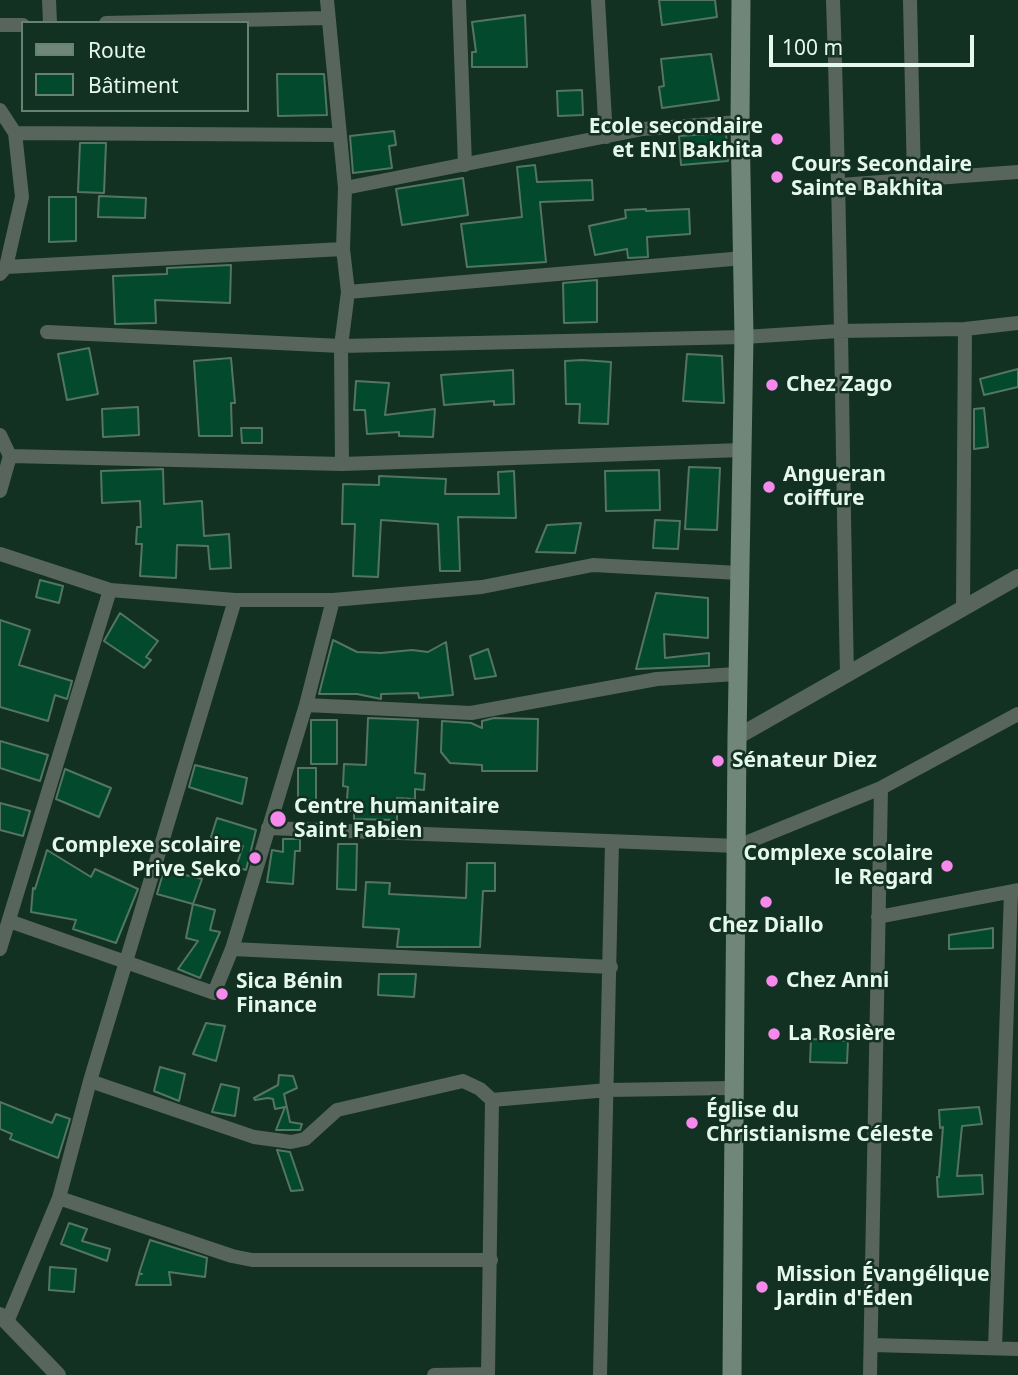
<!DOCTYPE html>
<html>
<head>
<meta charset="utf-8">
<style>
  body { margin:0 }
  #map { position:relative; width:1018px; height:1375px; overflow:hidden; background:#133122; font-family:"Noto Sans",sans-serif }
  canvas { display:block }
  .legend { position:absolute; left:21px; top:21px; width:228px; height:91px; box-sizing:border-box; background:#133122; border:2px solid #678173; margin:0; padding:9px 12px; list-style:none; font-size:21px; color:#e6f8ed }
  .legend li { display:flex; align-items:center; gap:14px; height:35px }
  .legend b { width:35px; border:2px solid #678173 }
  .scale { position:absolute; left:769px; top:35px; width:205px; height:32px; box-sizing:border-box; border:4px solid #e6f8ed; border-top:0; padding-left:9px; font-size:21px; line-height:24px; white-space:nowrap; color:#e6f8ed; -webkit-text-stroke:5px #133122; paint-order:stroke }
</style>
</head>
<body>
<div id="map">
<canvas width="1018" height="1375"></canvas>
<ul class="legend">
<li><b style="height:9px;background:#708679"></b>Route</li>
<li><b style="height:19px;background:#02492d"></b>Bâtiment</li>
</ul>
<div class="scale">100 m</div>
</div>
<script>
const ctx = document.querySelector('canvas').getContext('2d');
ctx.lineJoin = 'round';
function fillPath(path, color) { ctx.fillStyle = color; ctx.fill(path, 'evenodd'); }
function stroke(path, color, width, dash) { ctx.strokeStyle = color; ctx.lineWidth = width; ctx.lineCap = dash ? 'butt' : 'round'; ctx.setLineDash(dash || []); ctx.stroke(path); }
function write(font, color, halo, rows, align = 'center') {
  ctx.font = font + ' "Noto Sans",sans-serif'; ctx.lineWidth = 5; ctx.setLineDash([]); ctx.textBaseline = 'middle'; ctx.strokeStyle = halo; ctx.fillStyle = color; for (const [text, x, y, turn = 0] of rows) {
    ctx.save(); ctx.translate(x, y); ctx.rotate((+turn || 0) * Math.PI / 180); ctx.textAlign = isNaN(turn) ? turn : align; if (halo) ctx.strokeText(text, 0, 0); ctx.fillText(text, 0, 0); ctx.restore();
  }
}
const building = new Path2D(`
  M659 0H715L717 17 662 25Z
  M525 15 527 67H472V52H476L472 22Z
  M711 54 719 100 662 108 659 87 664 86 661 59Z
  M277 74H324L327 115 278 116Z
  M582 90 583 115 558 116 557 91Z
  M394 131 396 145 389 146 392 168 353 173 350 136Z
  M726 133 728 161 681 165 679 136Z
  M80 143H106L104 193 78 192Z
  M535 165 537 182 592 180 593 200 540 202 546 262 467 267 461 224 522 217 517 167Z
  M463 178 468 215 402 225 396 189Z
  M99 196 146 198 145 218 98 217Z
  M49 197H76V241L49 242Z
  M646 209V211L689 209 690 234 647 237 648 257 628 258 627 249 595 255 589 226 626 218 625 210Z
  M231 265 230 303 155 300 156 323 115 324 113 276 167 274V268Z
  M597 280V322L564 323 563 283Z
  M89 348 98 394 67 400 58 354Z
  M687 354 722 356 724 403 683 401Z
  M231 358 235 403H231L232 436H199L194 361Z
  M582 360 611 362 608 424 579 423 580 404H566L565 361Z
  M1018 369V387L984 395 980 379Z
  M513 370 514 404 494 405V401L444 405 441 375Z
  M356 381 389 383 385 415 435 409 433 437 399 436V432L367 434 365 410H354Z
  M138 407 139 435 103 437 102 409Z
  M984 408 988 447 974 449V409Z
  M241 428H262V443H242Z
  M689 467 720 468 717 530 685 529Z
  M163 469 164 504 202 501 204 536 229 534 231 568 210 569 208 546 177 545 176 578 140 576 142 544H136L137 527H141L140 501 102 503 101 471Z
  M659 470 660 510 606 511 605 471Z
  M514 471 516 518 458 517 460 571H440L438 524 381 520 378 577 353 576 355 524H342L343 484 379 485V476L446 479 445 494H499L498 472Z
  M655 520 680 521 678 549 653 548Z
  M581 523 575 553 536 552 547 525Z
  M40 580 63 586 59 603 36 597Z
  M656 593 708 598V638L664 634 665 658 709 653V666L636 669Z
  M120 613 158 641 146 657 151 660 144 668 104 641Z
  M0 620 30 630 19 665 72 681 67 699 55 695 48 721 0 707Z
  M333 640 357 652 381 653 412 650 428 652 446 642 453 695 419 698 418 693 381 694V699L357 694H319Z
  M488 649 496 676 475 679 470 656Z
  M368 718 418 720 415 773 425 774 424 790 415 789V799L397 798V820L354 819V811H346L348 787 343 786 344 764 366 765Z
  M494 718 538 719 537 771H482V765L450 763 441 752 442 721 471 723 482 728V721Z
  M311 720H337V764H311Z
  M0 741 48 755 40 781 0 768Z
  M195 765 247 778 242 804 189 787Z
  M298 768H316V800H298Z
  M65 769 111 788 99 817 56 799Z
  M0 803 30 811 23 836 0 830Z
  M217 818 256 830 246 870 236 867 243 846 211 837Z
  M283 839H300V851H295L293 884 267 882 272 850 283 852Z
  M338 844H357L356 890 337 889Z
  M47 850 91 877 95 869 138 889 116 943 73 929 76 920 31 912 33 888 35 889Z
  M467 863H495V891H483L480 947H397L399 929 363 927 366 882 390 883 389 894 466 898Z
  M164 870 202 879 193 904 157 894Z
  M193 904 215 910 210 930 220 932 200 978 178 969 198 941 186 938Z
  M993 928V948L949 949V935Z
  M379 974H416L414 997 378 995Z
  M206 1023 225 1026 216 1061 193 1054Z
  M811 1039 848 1041 847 1063 810 1062Z
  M160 1067 185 1074 179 1101 154 1091Z
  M279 1075 293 1076 297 1088 284 1094 290 1122 302 1124 300 1130H276L285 1107 275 1109 273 1099 268 1098 255 1100 254 1098 278 1085Z
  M221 1084 239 1088 235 1116 212 1112Z
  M0 1102 52 1123 56 1114 70 1119 58 1158 10 1139 12 1134 0 1129Z
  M979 1107 982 1124 962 1126 957 1176 982 1175 983 1194 938 1197 937 1177H939L943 1127 940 1128 939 1110Z
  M277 1150 290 1152 303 1190 291 1191Z
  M69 1223 87 1229 82 1241 110 1249 107 1261 61 1244Z
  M150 1240 207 1258 205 1277 169 1272 171 1285H136L139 1274H142L139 1273Z
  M50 1267 76 1269 74 1292 49 1290Z`);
fillPath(building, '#02492d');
stroke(building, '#557563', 2);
stroke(new Path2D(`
  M49 0 50 23
  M327 0 345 188 343 249 348 292 341 346 342 464
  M459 0 465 165
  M598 0 606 137
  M833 0C841 225 842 449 847 674
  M910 0 914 180
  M106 23 327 18
  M0 25H23
  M0 110 15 133 22 197 6 267
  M15 133 339 135
  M840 185 1018 172
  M345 188 643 129 740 122
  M0 274 6 267 343 249
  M348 292 744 258
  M47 332 341 346 744 337 839 331 965 329 1018 323
  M0 435 10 456 0 491
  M10 456 342 464 742 450
  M0 554 110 590 235 600H333L482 587 593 565 739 573
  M963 607 965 329
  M306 705 471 713 657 679 737 674
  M268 828 738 846 881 788 1018 714
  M878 917 1018 890
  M9 921 214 993 232 949 306 705 333 600
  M0 949 110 590
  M232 949 611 967
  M90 1081 254 1137 291 1142 305 1139 337 1110 463 1081 480 1089 492 1100 608 1090 732 1088
  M59 1198 232 1256 252 1260H491
  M7 1322 59 1198 90 1081 235 600
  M872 1345 1018 1349
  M995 1348 1011 892
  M434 1375 488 1374
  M488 1375 492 1100
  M600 1375 612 842
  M870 1375 881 788`), '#58655d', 14);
stroke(new Path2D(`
  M737 737 1018 577
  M0 1315 58 1375`), '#58655d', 16);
stroke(new Path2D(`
  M732 1375 737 737 744 337 740 122 741 0`), '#708679', 19);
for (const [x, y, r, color] of [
  [777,139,7,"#f788ec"],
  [777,177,7,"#f788ec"],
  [772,385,7,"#f788ec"],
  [769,487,7,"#f788ec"],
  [718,761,7,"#f788ec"],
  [278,819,9,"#f788ec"],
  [255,858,7,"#f788ec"],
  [947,866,7,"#f788ec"],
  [766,902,7,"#f788ec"],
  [772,981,7,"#f788ec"],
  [222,994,7,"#f788ec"],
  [774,1034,7,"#f788ec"],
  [692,1123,7,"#f788ec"],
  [762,1287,7,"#f788ec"]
]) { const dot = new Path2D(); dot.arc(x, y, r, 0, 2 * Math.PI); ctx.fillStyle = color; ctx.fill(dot); stroke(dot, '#133122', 2.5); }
write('bold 21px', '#e6f8ed', '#133122', [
  ["Ecole secondaire",763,127,"right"],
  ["et ENI Bakhita",763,151,"right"],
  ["Cours Secondaire",791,165],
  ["Sainte Bakhita",791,189],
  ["Chez Zago",786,385],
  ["Angueran",783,475],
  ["coiffure",783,499],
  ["Sénateur Diez",732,761],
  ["Centre humanitaire",294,807],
  ["Saint Fabien",294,831],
  ["Complexe scolaire",241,846,"right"],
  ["Prive Seko",241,870,"right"],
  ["Complexe scolaire",933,854,"right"],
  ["le Regard",933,878,"right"],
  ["Chez Diallo",766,926,"center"],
  ["Chez Anni",786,981],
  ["Sica Bénin",236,982],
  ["Finance",236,1006],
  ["La Rosière",788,1034],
  ["Église du",706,1111],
  ["Christianisme Céleste",706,1135],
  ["Mission Évangélique",776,1275],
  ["Jardin d'Éden",776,1299]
], 'left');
</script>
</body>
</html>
